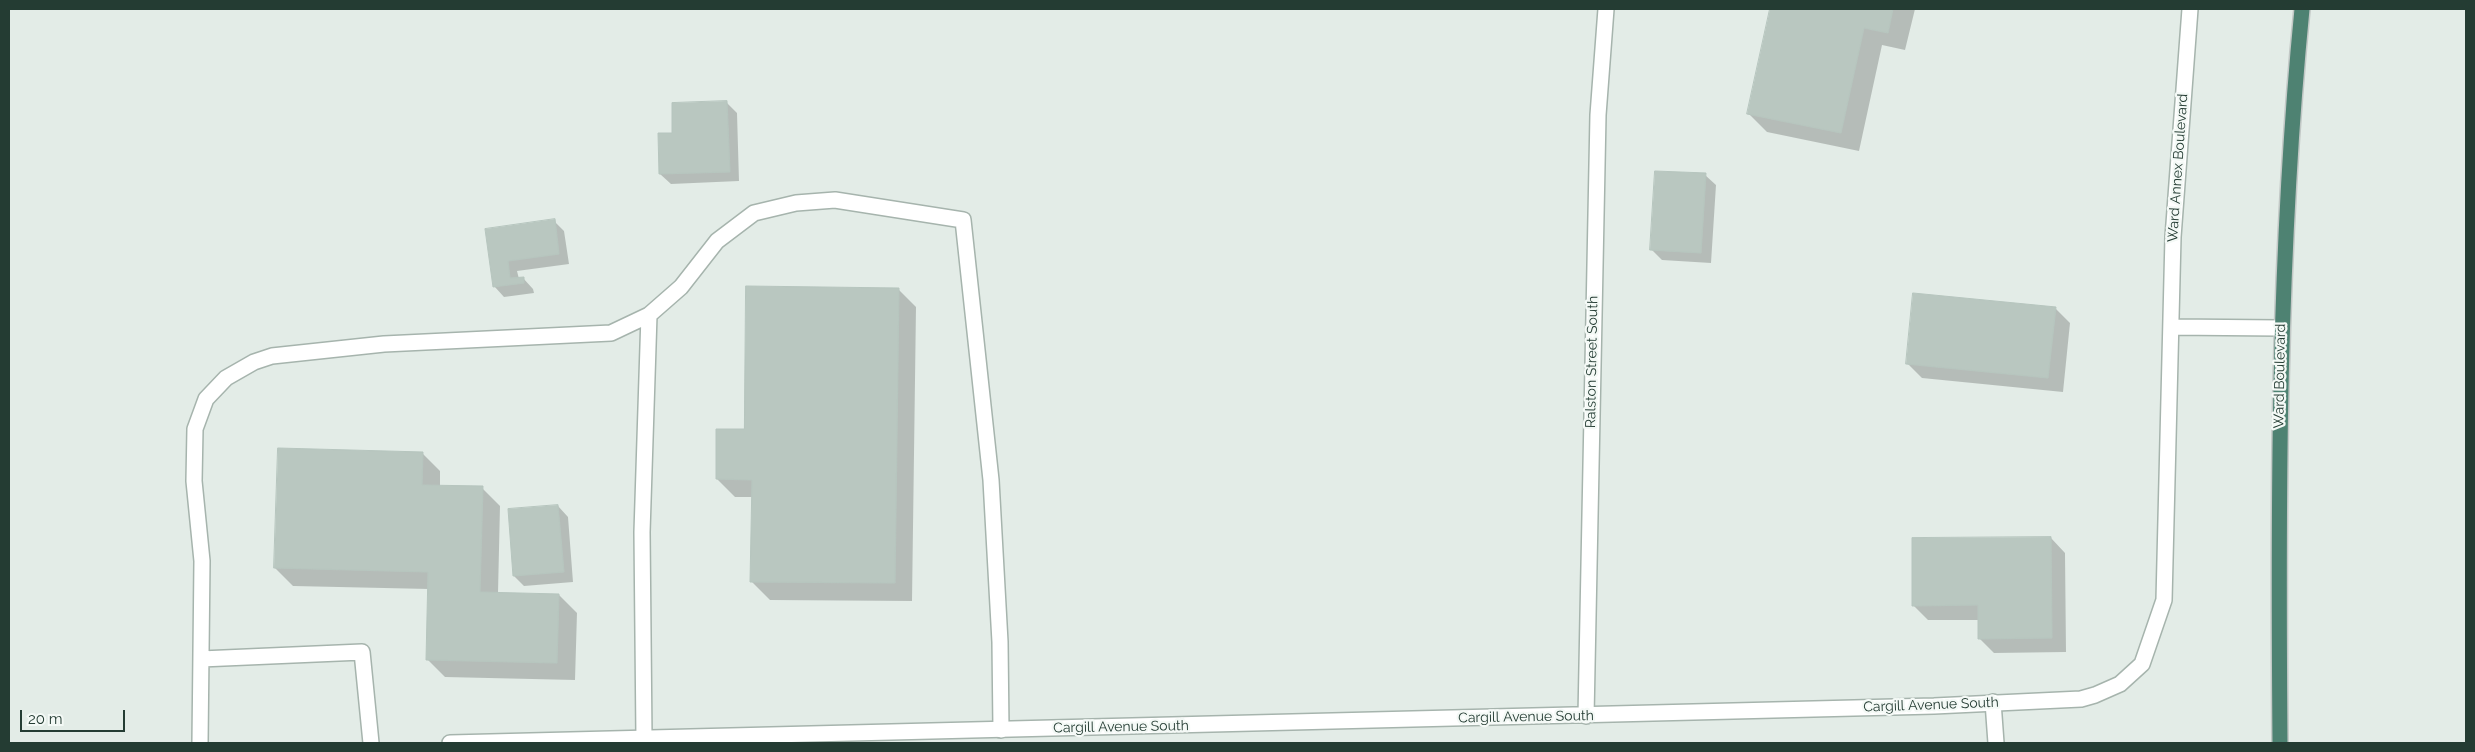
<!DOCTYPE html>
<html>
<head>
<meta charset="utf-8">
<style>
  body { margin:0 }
  #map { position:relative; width:2475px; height:752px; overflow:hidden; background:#e3ece7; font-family:Raleway,sans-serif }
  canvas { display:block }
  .frame { position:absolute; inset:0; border:10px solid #243c33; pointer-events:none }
  .scale { position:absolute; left:20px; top:710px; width:105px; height:22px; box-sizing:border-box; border:2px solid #243c33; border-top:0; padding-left:6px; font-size:15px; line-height:18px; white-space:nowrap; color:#243c33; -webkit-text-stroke:4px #f4f9f6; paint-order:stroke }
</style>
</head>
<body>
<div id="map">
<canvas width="2475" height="752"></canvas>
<div class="frame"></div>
<div class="scale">20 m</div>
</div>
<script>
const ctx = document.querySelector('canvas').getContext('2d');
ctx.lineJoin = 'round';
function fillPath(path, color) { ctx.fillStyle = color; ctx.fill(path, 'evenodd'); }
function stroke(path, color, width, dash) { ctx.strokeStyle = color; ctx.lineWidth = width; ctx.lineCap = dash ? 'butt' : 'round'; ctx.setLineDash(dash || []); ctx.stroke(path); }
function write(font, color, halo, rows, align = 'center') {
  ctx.font = font + ' Raleway,sans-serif'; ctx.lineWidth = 4.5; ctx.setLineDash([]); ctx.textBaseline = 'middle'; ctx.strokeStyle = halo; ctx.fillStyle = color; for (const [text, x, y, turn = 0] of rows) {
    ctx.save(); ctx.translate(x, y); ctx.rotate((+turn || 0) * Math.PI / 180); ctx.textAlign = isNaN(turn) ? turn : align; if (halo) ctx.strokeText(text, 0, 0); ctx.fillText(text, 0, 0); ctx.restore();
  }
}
fillPath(new Path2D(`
  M1771 9H1915L1905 50 1882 45 1859 151 1767 132 1749 114Z
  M726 102 737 113 739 181 671 184 660 174 674 134Z
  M1705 175 1716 185 1711 263 1662 260 1651 249Z
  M554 221 564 231 569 264 517 271 519 279 523 278 533 289 534 293 504 297 494 286 487 230Z
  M898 289 916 307 912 601 770 600 752 582 753 497H735L717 479 745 430Z
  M2056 309 2070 323 2063 392 1922 378 1907 363Z
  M422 453 440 471V486L482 488 500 506 498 593 559 595 577 613 575 680 445 677 427 659 429 589 293 586 275 568Z
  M558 506 568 517 573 582 524 586 514 576Z
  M2051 538 2065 553 2066 652 1994 653 1979 638V620H1928L1913 605Z`), '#0003');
const building = new Path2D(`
  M1770 9H1893L1888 33 1864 28 1841 133 1747 114Z
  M727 101 730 172 659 174 658 133H672V103Z
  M1655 171 1706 173 1701 253 1650 250Z
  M555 219 559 254 508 261 510 278 524 277V283L493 287 485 229Z
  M746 286 899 288 895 583 750 582 752 480 716 479V429H744Z
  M1913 293 2056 307 2048 378 1906 364Z
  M278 448 423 452 422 485 483 486 480 592 559 594 557 663 426 660 428 572 274 568Z
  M558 505 564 572 513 576 508 509Z
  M2051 537 2052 638 1978 639V605L1912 606V538Z`);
fillPath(building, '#b9c7c0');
stroke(building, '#b6c5be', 1);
const service = new Path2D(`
  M201 659 362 652 371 743
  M1993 702 1996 743
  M644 739 642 532 649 315
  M200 743 202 561 194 481 195 429 206 399 226 378 254 362 272 356 384 344 611 333 649 315 681 287 717 241 754 213 796 203 835 200 963 220 991 480 1000 642 1001 730`);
const minor = new Path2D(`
  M2171 327 2280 328
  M1586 716 1598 115 1606 9
  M450 743 1934 706 2081 699 2095 695 2120 684 2142 664 2164 600 2173 237 2190 9`);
const trunk = new Path2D(`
  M2280 743C2278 498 2278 253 2302 9`);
stroke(service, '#a6b4ad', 18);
stroke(minor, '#a6b4ad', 18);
stroke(trunk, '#c2c8c6', 18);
stroke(service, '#fff', 15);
stroke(minor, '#fff', 15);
stroke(trunk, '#4e8272', 15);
write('14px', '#243c33', '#f4f9f6', [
  ["Ward Annex Boulevard",2178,168,-86],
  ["Ralston Street South",1592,362,-89],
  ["Ward Boulevard",2280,376,-89],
  ["Cargill Avenue South",1931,705,-2],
  ["Cargill Avenue South",1526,717,-1],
  ["Cargill Avenue South",1121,727,-1]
]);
</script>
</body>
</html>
